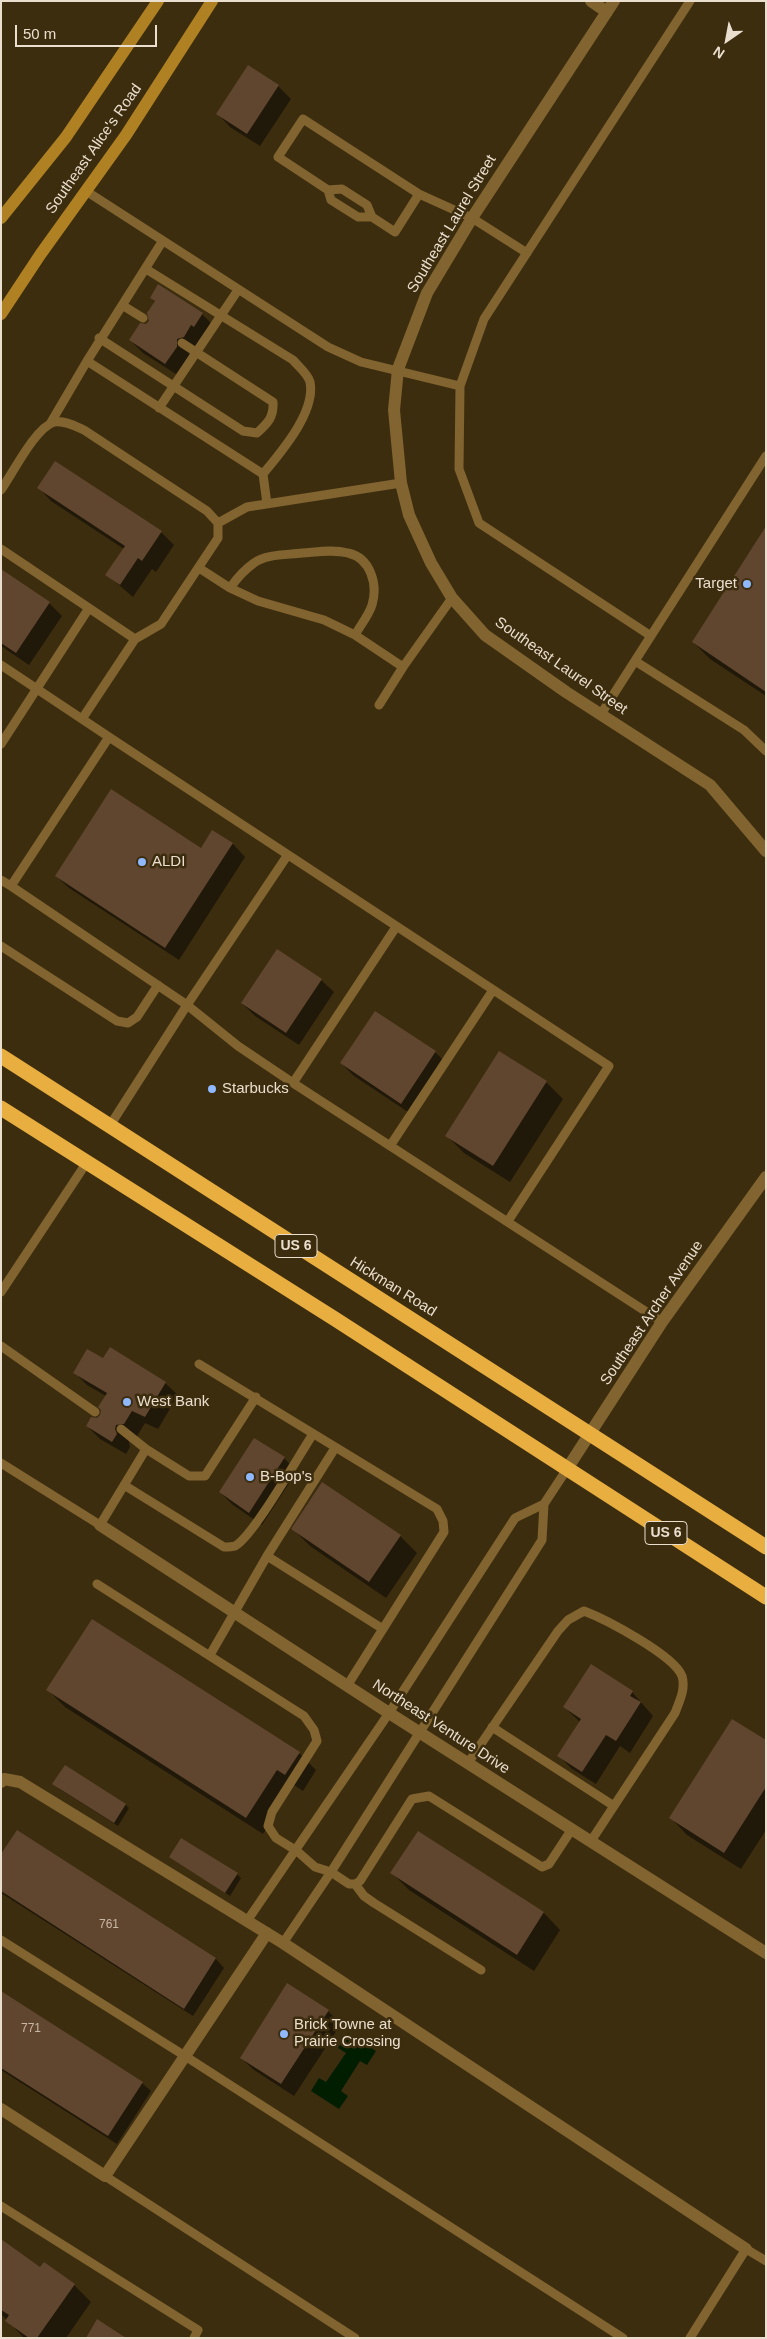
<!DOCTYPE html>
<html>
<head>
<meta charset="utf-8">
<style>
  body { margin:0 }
  #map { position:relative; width:767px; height:2339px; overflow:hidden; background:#3d2d0f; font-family:Arial,sans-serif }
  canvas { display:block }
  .frame { position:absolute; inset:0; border:2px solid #eadfce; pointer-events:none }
  .north { position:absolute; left:702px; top:15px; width:50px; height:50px; -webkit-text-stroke:4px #3d2d0f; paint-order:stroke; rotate:213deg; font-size:14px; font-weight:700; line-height:20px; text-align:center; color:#eadfce }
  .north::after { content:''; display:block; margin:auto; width:18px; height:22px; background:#eadfce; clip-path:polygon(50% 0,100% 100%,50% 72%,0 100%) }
  .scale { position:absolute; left:15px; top:25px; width:142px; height:22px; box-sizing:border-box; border:2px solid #eadfce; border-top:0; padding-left:6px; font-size:15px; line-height:18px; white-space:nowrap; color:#eadfce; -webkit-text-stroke:4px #3d2d0f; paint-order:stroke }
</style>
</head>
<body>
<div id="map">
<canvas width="767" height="2339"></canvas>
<div class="frame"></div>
<div class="north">N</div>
<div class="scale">50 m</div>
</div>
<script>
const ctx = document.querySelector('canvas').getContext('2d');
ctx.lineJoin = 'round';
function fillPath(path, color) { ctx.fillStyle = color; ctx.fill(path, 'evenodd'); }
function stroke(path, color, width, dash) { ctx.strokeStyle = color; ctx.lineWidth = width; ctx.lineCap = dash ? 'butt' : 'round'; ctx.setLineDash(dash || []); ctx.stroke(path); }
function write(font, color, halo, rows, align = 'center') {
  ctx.font = font + ' Arial,sans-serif'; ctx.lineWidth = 5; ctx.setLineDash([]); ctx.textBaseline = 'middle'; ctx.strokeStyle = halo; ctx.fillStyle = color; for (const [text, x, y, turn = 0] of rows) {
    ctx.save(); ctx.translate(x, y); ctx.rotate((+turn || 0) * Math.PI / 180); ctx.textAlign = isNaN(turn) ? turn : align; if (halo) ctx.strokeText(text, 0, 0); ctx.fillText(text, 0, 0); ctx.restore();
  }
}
fillPath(new Path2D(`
  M348 2033 376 2051 367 2065 360 2061 341 2091 348 2096 339 2109 311 2091 319 2078 326 2082 346 2053 338 2048Z`), '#021e00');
fillPath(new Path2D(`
  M249 67 278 86 291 99 260 146 230 127 218 114Z
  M151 298 202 314 215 327 189 352 190 360 179 376 143 353 130 340 150 321 155 302Z
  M39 488 161 532 174 545 156 572 152 569 133 597 107 575 124 549 51 501Z
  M766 526V696L710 659 693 642Z
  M2 571 49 603 62 616 29 665 1 646Z
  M213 831 233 844 245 857 179 960 69 888 56 876 201 850Z
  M321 980 334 992 299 1045 255 1016 242 1003Z
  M375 1012 435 1052 448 1065 414 1116 354 1076 341 1063Z
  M546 1082 563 1099 510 1182 464 1153 447 1136Z
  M103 1360 165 1383 178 1395 158 1429 145 1423 137 1436 128 1438 130 1447 126 1454 100 1439 87 1426 102 1416 106 1396 87 1385 74 1372Z
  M284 1458 297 1471 262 1525 233 1505 220 1492Z
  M293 1529 400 1536 417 1553 386 1598 310 1546Z
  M92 1621 299 1753 316 1770 303 1791 294 1785 263 1834 65 1707 48 1690Z
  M591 1665 632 1692 653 1716 630 1753 620 1746 596 1784 572 1769 559 1756 580 1722 564 1707Z
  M766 1742V1830L741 1869 687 1835 671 1818Z
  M58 1788 125 1804 129 1808 118 1826Z
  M17 1832 216 1959 224 1968 193 2016 1 1893V1856Z
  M418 1832 544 1913 560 1930 534 1971 409 1890 392 1873Z
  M170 1857 237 1874 241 1878 230 1896Z
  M1 1992 142 2083 151 2091 117 2144 1 2070Z
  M328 2011 341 2024 294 2096 254 2070 241 2058Z
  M1 2241 40 2268 44 2264 74 2285 91 2302 66 2338H24L1 2314Z`), '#0007');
fillPath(new Path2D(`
  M248 65 279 85 247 134 216 114Z
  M158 284 203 313 194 327 191 325 184 337 177 339V347L165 364 129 340 140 323 146 324 149 321 147 313 155 301 150 298Z
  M55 461 162 531 142 561 138 558 120 585 105 575 125 546 37 488Z
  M766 526V692L692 642Z
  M1 569 50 602 16 653 1 643Z
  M111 789 201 848 212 830 233 843 165 948 55 876Z
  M277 949 322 979 286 1033 241 1003Z
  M375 1011 436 1051 401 1104 340 1063Z
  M499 1051 547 1081 493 1166 445 1136Z
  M110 1347 166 1382 145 1417 132 1411 124 1424 116 1425 115 1429 117 1434 112 1442 86 1426 91 1417 97 1418 100 1415 101 1410 98 1407 107 1393 73 1373 87 1349 103 1358Z
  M254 1438 285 1457 249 1513 219 1492Z
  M322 1482 401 1535 369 1582 291 1529Z
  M92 1619 300 1752 285 1775 277 1770 246 1818 46 1690Z
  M591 1664 633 1691 630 1696 641 1702 616 1741 606 1735 582 1772 557 1756 581 1719 563 1707Z
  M732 1719 766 1740V1787L724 1853 669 1818Z
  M65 1765 126 1804 114 1823 52 1784Z
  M17 1830 216 1958 184 2009 1 1891V1854Z
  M418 1831 544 1912 517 1955 390 1873Z
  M181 1838 238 1873 225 1893 169 1857Z
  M287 1983 329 2010 281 2084 240 2058Z
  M1 1991 143 2082 108 2136 1 2068Z
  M1 2239 40 2267 44 2262 75 2284 37 2338H29L5 2321 9 2315 1 2310Z
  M97 2319 126 2338H86Z`), '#60452f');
stroke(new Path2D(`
  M328 190 331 200 358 217H372
  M86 191 328 347 361 362 460 386
  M419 194 395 232 372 217 367 205 342 189 328 190 278 157 303 119 419 194 472 218 527 253
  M146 269 293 360C298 366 308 374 310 382 316 412 281 452 263 474
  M122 305 143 318
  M99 338 243 431 257 433C268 423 274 417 273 402L182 343
  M87 361 162 242
  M159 408 238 290
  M50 424 87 361 263 474 267 504
  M1 490C13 473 35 428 54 422 64 420 75 426 84 430L207 511 218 523V538L161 624 135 639 82 719
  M218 523 247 507 401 483
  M1 549 135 639
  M199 568 230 588 258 601 324 620 355 635 403 667
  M230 588C237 578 244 570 254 563 266 554 287 555 302 553 317 552 333 549 348 553 371 558 378 585 372 605 369 615 360 626 355 635
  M651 636 479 523 459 469 460 386 484 319 690 1
  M635 661 744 730 766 751
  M1 665 109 737 11 886 187 1005 109 1127
  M379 705 403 667 452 598
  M601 714 766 456
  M109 737 609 1066 508 1221
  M1 744 89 608
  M287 856 187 1005 238 1046 293 1083 662 1322
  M1 880 11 886
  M1 946 117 1021 128 1023 137 1017 158 985
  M293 1083 396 927
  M390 1146 493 990
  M1 1292 87 1162
  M1 1346 95 1412
  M199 1364 437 1509 443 1521 444 1532 347 1686
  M146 1449 189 1476H205L256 1397
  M1 1463 100 1525 146 1449 121 1429
  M124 1485 224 1547C227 1547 232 1547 235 1546 253 1537 299 1455 313 1434
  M267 1556 383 1629
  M97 1584 304 1716 314 1730 317 1741 272 1812 268 1826 276 1838 297 1851 315 1867 331 1872 349 1884H355L360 1881 412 1799 429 1796 542 1867 549 1864 572 1829
  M210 1655 267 1556 335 1448
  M492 1727 614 1806
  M468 1763 558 1631 568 1620 584 1611C605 1619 674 1655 682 1676 686 1689 679 1702 675 1713L591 1841
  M355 1884 364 1896 374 1903 481 1970
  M247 1921 389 1713 515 1518 544 1504 567 1469
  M1 1940 185 2056 623 2338
  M283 1943 331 1872 542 1540 544 1504
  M105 2176 355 2338
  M1 2206 198 2330 194 2338
  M690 2338 746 2249 766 2261`), '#816430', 9);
stroke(new Path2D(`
  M591 1 607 12
  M614 1 472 218 427 293 398 369 394 410 401 483 409 515 431 563 452 598 485 635 566 692 710 785 766 851
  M567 1469 662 1322 766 1177
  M100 1525 389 1713 766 1953
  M1 1782 4 1779 20 1782 283 1943 746 2249
  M1 2109 105 2176 267 1933`), '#816430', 12);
stroke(new Path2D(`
  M1 218 66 137 158 1
  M1 314 40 255 126 135 212 1`), '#af8123', 12);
stroke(new Path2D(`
  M1 1056 766 1547
  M1 1108 335 1319 766 1597`), '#e8ae3f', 15);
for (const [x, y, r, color] of [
  [747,584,5,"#8fb8fd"],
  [142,862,5,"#8fb8fd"],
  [212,1089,5,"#8fb8fd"],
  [127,1402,5,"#8fb8fd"],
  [250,1477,5,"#8fb8fd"],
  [284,2034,5,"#8fb8fd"]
]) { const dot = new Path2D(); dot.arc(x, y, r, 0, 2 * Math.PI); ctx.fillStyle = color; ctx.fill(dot); stroke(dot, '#3d2d0f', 2); }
write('12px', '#c8b8a6', null, [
  ["761",109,1925],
  ["771",31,2029]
]);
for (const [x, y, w] of [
  [296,1246,42],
  [666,1533,42]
]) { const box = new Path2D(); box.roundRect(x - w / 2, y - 11.5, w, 23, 4); ctx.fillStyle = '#3d2d0f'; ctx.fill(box); stroke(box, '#eadfce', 1); }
write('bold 14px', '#eadfce', null, [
  ["US 6",296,1246],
  ["US 6",666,1533]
]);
write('15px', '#eadfce', '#3d2d0f', [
  ["Southeast Alice's Road",94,149,-55],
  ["Southeast Laurel Street",452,224,-59],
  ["Southeast Laurel Street",561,666,35],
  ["Hickman Road",393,1287,32],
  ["Southeast Archer Avenue",652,1313,-56],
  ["Northeast Venture Drive",441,1727,33]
]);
write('15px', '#eadfce', '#3d2d0f', [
  ["Target",737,584,"right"],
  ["ALDI",152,862],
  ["Starbucks",222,1089],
  ["West Bank",137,1402],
  ["B-Bop's",260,1477],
  ["Brick Towne at",294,2025],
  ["Prairie Crossing",294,2042]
], 'left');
</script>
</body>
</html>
